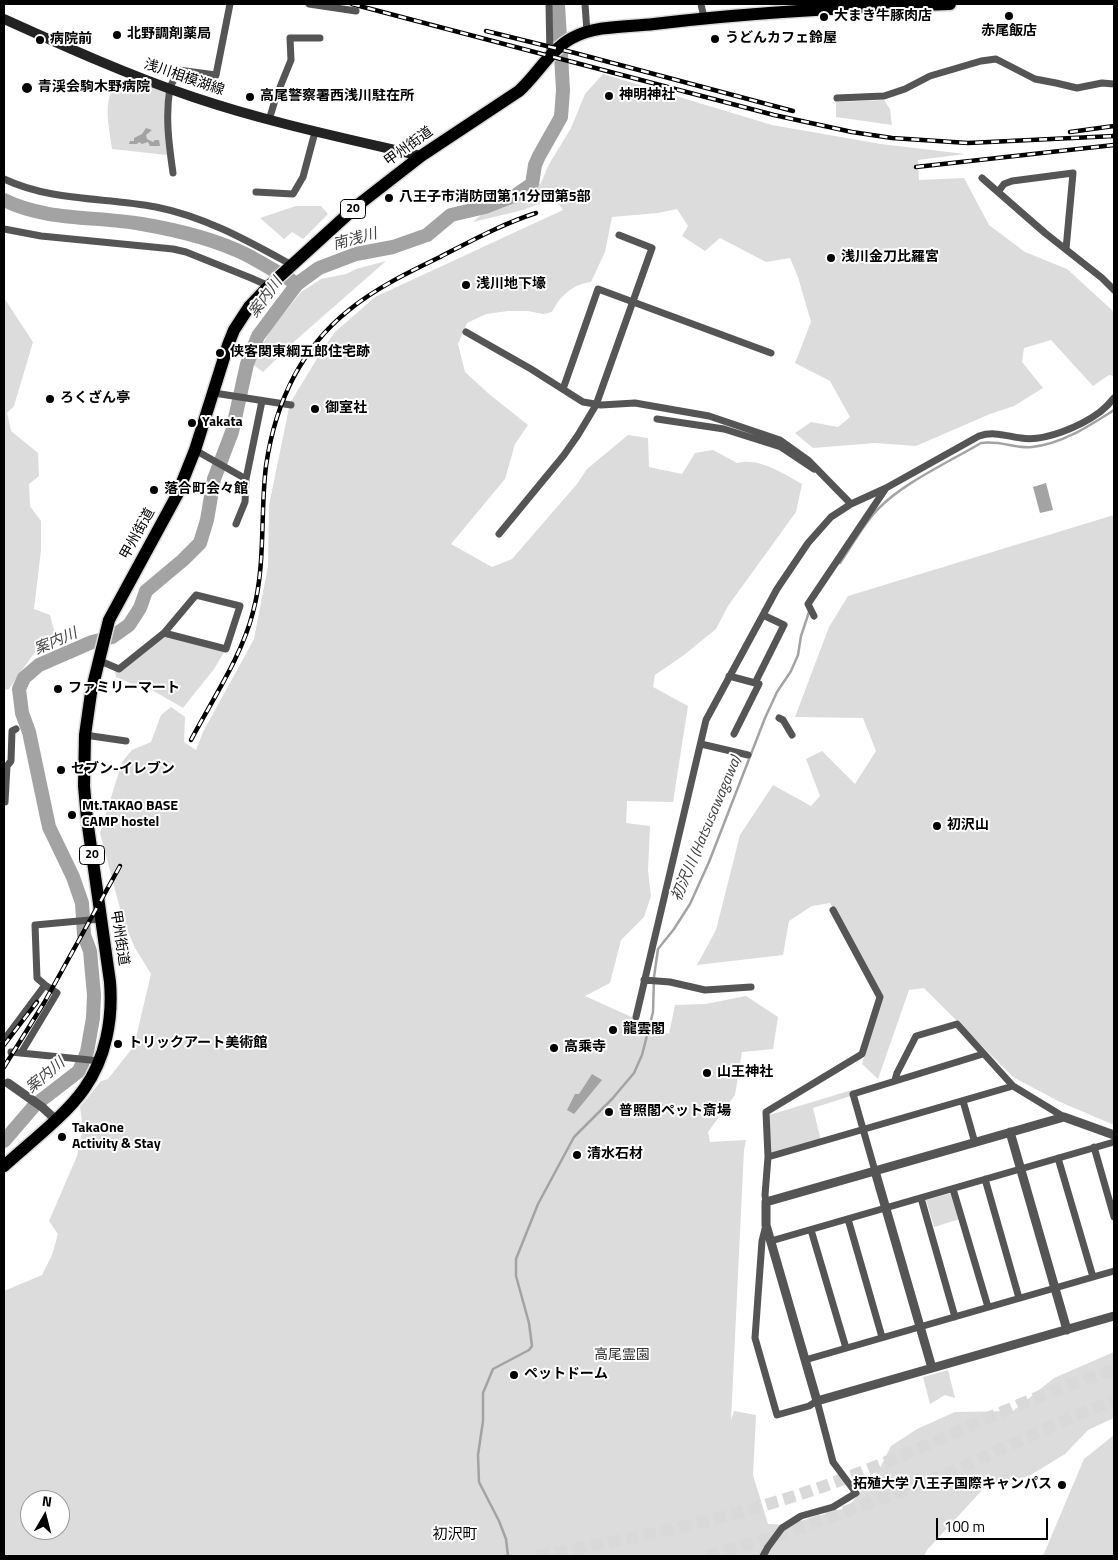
<!DOCTYPE html>
<html>
<head>
<meta charset="utf-8">
<style>
  body { margin:0 }
  #map { position:relative; width:1118px; height:1560px; overflow:hidden; background:#fff; font-family:"Titillium Web",sans-serif }
  canvas { display:block }
  .frame { position:absolute; inset:0; border:5px solid #000; pointer-events:none }
  .north { position:absolute; left:20px; top:1490px; width:50px; height:50px; box-sizing:border-box; background:#fff; border:1px solid #999; border-radius:50%; rotate:8deg; font-size:14px; font-weight:700; line-height:20px; text-align:center; color:#000 }
  .north::after { content:''; display:block; margin:auto; width:18px; height:22px; background:#000; clip-path:polygon(50% 0,100% 100%,50% 72%,0 100%) }
  .scale { position:absolute; left:936px; top:1518px; width:112px; height:22px; box-sizing:border-box; border:2px solid #000; border-top:0; padding-left:6px; font-size:15px; line-height:18px; white-space:nowrap; color:#000; -webkit-text-stroke:4px #fff; paint-order:stroke }
</style>
</head>
<body>
<div id="map">
<canvas width="1118" height="1560"></canvas>
<div class="frame"></div>
<div class="north">N</div>
<div class="scale">100 m</div>
</div>
<script>
const ctx = document.querySelector('canvas').getContext('2d');
ctx.lineJoin = 'round';
function fillPath(path, color) { ctx.fillStyle = color; ctx.fill(path, 'evenodd'); }
function stroke(path, color, width, dash) { ctx.strokeStyle = color; ctx.lineWidth = width; ctx.lineCap = dash ? 'butt' : 'round'; ctx.setLineDash(dash || []); ctx.stroke(path); }
function write(font, color, halo, rows, align = 'center') {
  ctx.font = font + ' "Titillium Web","Noto Sans JP",sans-serif'; ctx.lineWidth = 4; ctx.setLineDash([]); ctx.textBaseline = 'middle'; ctx.strokeStyle = halo; ctx.fillStyle = color; for (const [text, x, y, turn = 0] of rows) {
    ctx.save(); ctx.translate(x, y); ctx.rotate((+turn || 0) * Math.PI / 180); ctx.textAlign = isNaN(turn) ? turn : align; if (halo) ctx.strokeText(text, 0, 0); ctx.fillText(text, 0, 0); ctx.restore();
  }
}
fillPath(new Path2D(`
  M603 74 772 125 881 144 965 154 918 160 919 180 964 178 989 225 1025 252 1067 269 1114 312V376L1109 375 1093 386 1051 340 1024 348 1022 362 1043 388 1014 406 990 414 916 446 875 443 813 448 795 433 811 422 838 427 850 417 830 381 795 363 811 322 798 277 790 258 766 262 720 238 705 251 682 236 688 226 677 209 658 213 612 217 605 252 591 282C573 284 560 296 552 312L543 314 528 311H508L486 314 467 323 458 344 465 372 489 394 528 425 515 444 505 479 451 544 492 567 512 559 577 484 587 469 628 435 648 438 649 467 682 474 695 453 713 450 737 463C759 457 784 474 802 484L796 512 728 606 716 629 684 655 655 675 653 687 688 706 673 802 627 801 626 823 650 826 648 871 651 896 644 917 621 940 610 983 585 996 669 1034 675 1005 706 1004 746 996 778 1017 773 1049 742 1052 735 1095 708 1132 710 1142 746 1140 744 1150 731 1420 734 1411 756 1415 753 1475 768 1524 787 1525 848 1507 879 1470 891 1446 917 1429 955 1412 1013 1411 1054 1378 1114 1352V1418L1088 1430 1065 1454 1029 1476 985 1487 927 1550 924 1556H4V1291L42 1275 52 1255 58 1234 49 1221 77 1156 83 1129 80 1107 101 1081 108 1079 134 1046 151 974 135 948 123 920 100 833 122 762 132 750 151 742 161 715 171 707 185 717 184 742 196 750 203 732 254 639 268 566 269 505 290 403 323 349 335 332 375 297 563 210 554 198 523 210 473 222 481 215 512 203 541 183 548 166 571 128 585 94ZM30 1500H60V1530H30Z
  M132 78 168 92 165 120 167 155 112 149C110 131 101 98 117 85 121 82 128 80 132 78Z
  M884 100 890 109 892 125 836 117V102Z
  M296 206H321L328 214 303 239 292 232 284 239 260 218Z
  M386 261 296 340 263 372 252 364 270 331 301 292 321 279 346 274 356 269Z
  M4 298 33 342 14 406 7 413 11 431 38 453 39 476 29 484 30 506 41 521V550L34 609 50 615 55 634 32 656 9 689 4 690Z
  M1114 515V1125L1060 1102 1013 1077 924 988 909 990 878 1079 862 1064 883 996 830 903 812 906 789 921 783 955 697 965 716 930 740 835 773 785 811 806 820 796 806 759 822 751 855 784 876 751 863 718 795 717 829 627 848 596Z
  M164 633 226 649 214 669 183 708 152 690 130 683 116 677 114 668 119 669Z
  M852 1090 854 1095 813 1108 821 1141 768 1157 766 1116Z
  M952 1193 960 1219 934 1227 926 1200Z
  M948 1370 955 1398 945 1395 930 1404 923 1377Z
  M1114 1435V1556H1043L1084 1459Z`), '#dcdcdc');
fillPath(new Path2D(`
  M146 128 152 130 146 135 147 139 153 142 155 140H159L160 146H150L148 142 142 144 139 142 137 144H129L130 141H134V138L142 134Z
  M1046 483 1053 510 1040 513 1033 487Z
  M592 1074 602 1080 574 1114 567 1110 575 1094H579Z`), '#a3a3a3');
stroke(new Path2D(`
  M840 563C851 547 864 523 878 509 903 483 949 462 981 443 1000 440 1016 449 1032 447 1062 444 1089 426 1114 410
  M508 1556 506 1539 499 1521 479 1482 478 1455 483 1421V1393L493 1369 529 1350 532 1346 529 1323 516 1276V1259L538 1204 574 1137 612 1099 634 1073 642 1055 653 1012 654 977 658 949 674 929 690 904 709 862 765 718 777 692 791 671 798 655 801 636 810 609`), '#a3a3a3', 2.5);
stroke(new Path2D(`
  M4 200C46 221 96 216 142 224 177 230 215 239 247 255 264 264 280 274 297 284
  M4 1141 35 1105 79 1071 87 1052 93 1018 94 995 90 951 84 935 82 903 73 877 49 827 29 732 22 713 19 689 24 678 39 665 92 642 112 637 129 625 140 608 146 591 183 560 200 543 207 520 214 479 232 432 247 364 258 336 297 284 319 268 356 254 393 247 427 235 451 215 485 207 516 195 532 184 535 165 539 156 561 117 563 90 558 4`), '#a3a3a3', 14);
stroke(new Path2D(`
  M538 1556C639 1537 741 1517 838 1481 931 1447 1019 1399 1114 1370
  M707 1556 777 1536 906 1490 953 1471 1074 1416 1114 1401`), '#d9d9d9', 12, [12, 6]);
const trunk = new Path2D(`
  M4 1166C28 1144 66 1115 84 1089 106 1058 113 1019 110 982L87 819 84 786 85 735 91 693 109 620 177 495 195 450 228 345 234 330 249 307 269 286 358 205 421 156 519 91C537 75 550 50 572 38 596 25 628 27 654 24 752 12 851 7 950 4`);
stroke(trunk, '#dbdbdb', 15);
stroke(new Path2D(`
  M309 4 356 11
  M549 4 550 57
  M585 4 587 32
  M701 4 704 18
  M837 98 884 96 905 89 930 76 981 61 996 59 1035 79 1056 83 1077 88 1102 83 1114 84
  M269 120 276 97 291 60 290 38H320
  M173 173C169 145 165 116 170 88 172 82 176 77 178 70L216 75 230 4
  M982 178 998 192
  M4 179C53 202 105 197 156 207 206 217 248 241 292 265
  M256 192 293 194 303 177 315 132
  M4 229 41 236 173 249 186 252 251 278 269 286
  M1066 249 1073 173 1012 181 1004 184 998 192 1045 233 1102 278 1114 290
  M466 332 531 369 583 402 601 405 635 403 709 416 780 440 808 460 851 504
  M563 389 598 289 771 353
  M214 393 291 405
  M657 419 724 429 781 447 814 469
  M195 450 246 479 245 502 236 524
  M246 479 262 401
  M499 534 564 455 578 435 596 405 652 248 619 235
  M814 616 808 604 886 488
  M98 660 119 669 164 633 196 595 240 606 226 649 164 633
  M729 676 759 684 734 734
  M755 683 784 625 763 615
  M779 718 783 720 792 735
  M85 735 126 741
  M701 744 748 755
  M5 802 7 766 11 761 12 731 16 729
  M644 980 670 982 705 990 751 987
  M45 985 37 978 35 925 101 919
  M636 1017 706 720 777 589 808 543 831 517 851 504 886 488 979 436C994 431 1006 436 1021 438 1045 442 1081 426 1100 412 1105 408 1110 403 1114 398
  M4 1040 45 985 57 993 21 1053
  M11 1052 100 1061
  M895 1080 897 1073 916 1036 957 1024 1013 1086 1064 1117
  M963 1101 975 1143
  M1094 1147 1114 1217
  M768 1157 1013 1086
  M1058 1158 1093 1277
  M875 1171 853 1094 983 1054
  M985 1179 1019 1298
  M953 1189 988 1307
  M921 1198 955 1317
  M766 1202 765 1195 768 1157 766 1112 862 1054 880 997 833 910
  M848 1219 882 1337
  M811 1230 846 1348
  M771 1241 1114 1142
  M805 1360 1114 1271
  M763 1556 768 1547 782 1528 801 1516 833 1507 856 1493 833 1462 817 1401 809 1406 777 1415 755 1338 762 1241 766 1225`), '#555', 7);
stroke(new Path2D(`
  M8 1083 42 1107 55 1119
  M1010 1132 1067 1330
  M1114 1135 1064 1117 766 1202V1225L817 1401 1114 1316
  M875 1171 932 1368`), '#555', 9);
stroke(new Path2D(`
  M4 19C66 47 128 75 193 97 267 122 344 138 421 156`), '#222', 10);
stroke(trunk, '#000', 12);
const rail = new Path2D(`
  M352 4 774 115 852 132 892 138 968 143 1114 136
  M486 31 575 53 793 111
  M1070 132 1114 126
  M916 167 1114 145
  M191 740C212 700 242 656 253 612 266 564 260 514 266 466 275 404 299 350 349 310 376 288 409 272 440 257 471 241 502 224 536 213
  M4 1045 37 1002
  M4 1067 44 1003 120 866`);
stroke(rail, '#000', 4.5);
stroke(rail, '#fff', 2.5, [8]);
for (const [x, y, r, color] of [
  [1009,16,5,"#000"],
  [824,17,5,"#000"],
  [117,35,5,"#000"],
  [715,39,5,"#000"],
  [40,40,5,"#000"],
  [27,88,6,"#000"],
  [609,96,5,"#000"],
  [250,97,5,"#000"],
  [389,198,5,"#000"],
  [831,258,5,"#000"],
  [466,285,5,"#000"],
  [220,353,5,"#000"],
  [50,399,5,"#000"],
  [315,409,5,"#000"],
  [192,423,5,"#000"],
  [154,490,5,"#000"],
  [58,689,5,"#000"],
  [61,770,5,"#000"],
  [72,815,5,"#000"],
  [937,826,5,"#000"],
  [613,1030,5,"#000"],
  [118,1044,5,"#000"],
  [554,1048,5,"#000"],
  [707,1073,5,"#000"],
  [609,1112,5,"#000"],
  [62,1137,5,"#000"],
  [577,1155,5,"#000"],
  [514,1375,5,"#000"],
  [1062,1485,5,"#000"]
]) { const dot = new Path2D(); dot.arc(x, y, r, 0, 2 * Math.PI); ctx.fillStyle = color; ctx.fill(dot); stroke(dot, '#fff', 2); }
for (const [x, y, w] of [
  [353,209,25],
  [92,855,25]
]) { const box = new Path2D(); box.roundRect(x - w / 2, y - 9.5, w, 19, 4); ctx.fillStyle = '#fff'; ctx.fill(box); stroke(box, '#000', 1); }
write('bold 12px', '#000', null, [
  ["20",353,209],
  ["20",92,855]
]);
write('bold 14px', '#000', '#fff', [
  ["大まき牛豚肉店",834,17],
  ["赤尾飯店",1009,32,"center"],
  ["北野調剤薬局",127,35],
  ["うどんカフェ鈴屋",725,39],
  ["病院前",50,40],
  ["青渓会駒木野病院",38,88],
  ["神明神社",619,96],
  ["高尾警察署西浅川駐在所",260,97],
  ["八王子市消防団第11分団第5部",399,198],
  ["浅川金刀比羅宮",841,258],
  ["浅川地下壕",476,285],
  ["侠客関東綱五郎住宅跡",230,353],
  ["ろくざん亭",60,399],
  ["御室社",325,409],
  ["Yakata",202,423],
  ["落合町会々館",164,490],
  ["ファミリーマート",68,689],
  ["セブン-イレブン",71,770],
  ["Mt.TAKAO BASE",82,807],
  ["CAMP hostel",82,823],
  ["初沢山",947,826],
  ["龍雲閣",623,1030],
  ["トリックアート美術館",128,1044],
  ["高乘寺",564,1048],
  ["山王神社",717,1073],
  ["普照閣ペット斎場",619,1112],
  ["TakaOne",72,1129],
  ["Activity & Stay",72,1145],
  ["清水石材",587,1155],
  ["ペットドーム",524,1375],
  ["拓殖大学 八王子国際キャンパス",1052,1485,"right"]
], 'left');
write('14px', '#000', '#fff', [
  ["浅川相模湖線",184,78,19],
  ["甲州街道",409,147,-36],
  ["甲州街道",138,534,-61],
  ["甲州街道",119,938,81]
]);
write('14px', '#333', '#fff', [
  ["高尾霊園",622,1356]
]);
write('italic 15px', '#444', '#fff', [
  ["南浅川",355,240,-15],
  ["案内川",266,298,-54],
  ["案内川",56,642,-23],
  ["初沢川 (Hatsusawagawa)",707,829,-67],
  ["案内川",46,1076,-40]
]);
write('15px', '#000', '#fff', [
  ["初沢町",455,1535]
]);
</script>
</body>
</html>
